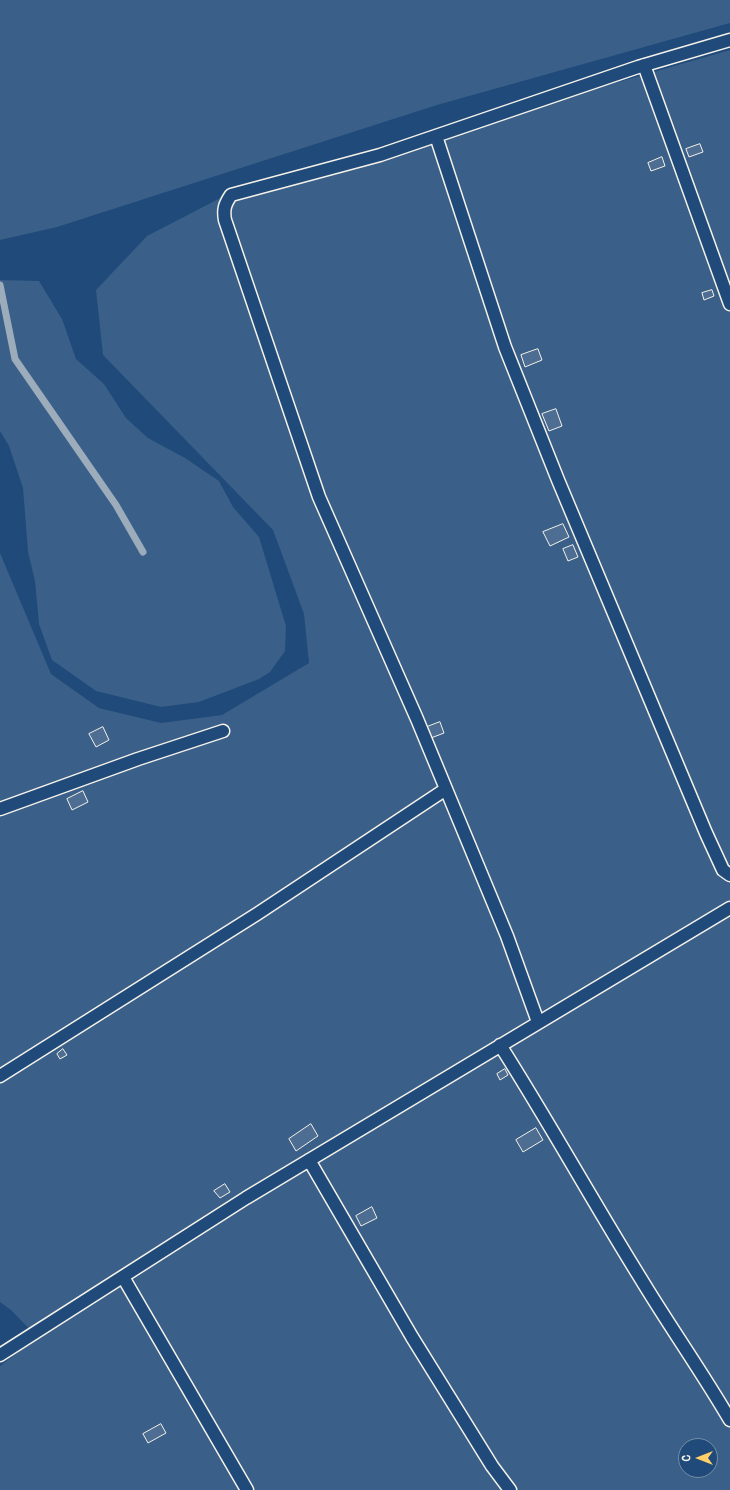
<!DOCTYPE html>
<html>
<head>
<meta charset="utf-8">
<style>
  body { margin:0 }
  #map { position:relative; width:730px; height:1490px; overflow:hidden; background:#1f4a7a; font-family:Pangolin,sans-serif }
  canvas { display:block }
  .north { position:absolute; left:678px; top:1438px; width:40px; height:40px; box-sizing:border-box; background:#1f4a7a; border:1px solid #748da6; border-radius:50%; rotate:270deg; font-size:11px; font-weight:700; line-height:16px; text-align:center; color:#f4f1e8 }
  .north::after { content:''; display:block; margin:auto; width:14px; height:18px; background:#ffd166; clip-path:polygon(50% 0,100% 100%,50% 72%,0 100%) }
</style>
</head>
<body>
<div id="map">
<canvas width="730" height="1490"></canvas>
<div class="north">С</div>
</div>
<script>
const ctx = document.querySelector('canvas').getContext('2d');
ctx.lineJoin = 'round';
function fillPath(path, color) { ctx.fillStyle = color; ctx.fill(path, 'evenodd'); }
function stroke(path, color, width, dash) { ctx.strokeStyle = color; ctx.lineWidth = width; ctx.lineCap = dash ? 'butt' : 'round'; ctx.setLineDash(dash || []); ctx.stroke(path); }
fillPath(new Path2D(`
  M0 0H730V23L437 105 57 227 0 240Z
  M730 50V1490H0V1366L37 1337 11 1310 0 1302V553L51 674 99 708 161 723 222 715 309 663 304 614 273 530 103 355 96 290 147 236 228 194ZM686 1446H710V1470H686Z
  M0 280 39 281 62 319 76 359 104 384 126 418 148 438 185 458 219 481 233 507 259 537 286 626 285 651 270 672 259 679 199 702 161 707 96 691 52 660 39 624 35 581 28 552 23 488 9 446 0 431Z`), '#3a5f88');
stroke(new Path2D(`
  M0 285 15 359 116 505 143 552`), '#9cacbb', 7);
const building = new Path2D(`
  M700 144 703 152 689 157 686 149Z
  M662 157 665 166 651 171 648 163Z
  M712 290 714 296 704 300 702 293Z
  M538 349 542 360 525 367 521 355Z
  M556 409 562 426 549 431 542 414Z
  M563 524 569 537 550 546 543 532Z
  M573 545 578 557 568 561 563 549Z
  M440 722 444 733 431 738 427 727Z
  M103 727 109 740 96 747 89 734Z
  M83 791 88 802 72 810 67 799Z
  M63 1049 67 1055 60 1059 57 1054Z
  M505 1069 508 1075 500 1080 497 1074Z
  M311 1124 318 1136 296 1151 289 1139Z
  M536 1128 543 1140 523 1152 516 1140Z
  M225 1184 230 1192 220 1198 214 1191Z
  M372 1207 377 1218 361 1226 356 1216Z
  M161 1424 166 1433 148 1443 143 1434Z`);
fillPath(building, '#4d6e92');
stroke(building, '#f4f1e8', 1);
const lane = new Path2D(`
  M644 65 730 304
  M436 136 505 347 558 480 706 833 723 870 730 875
  M0 809 138 759 223 731
  M538 1022 507 936 417 719 319 497 225 220C223 209 225 204 231 195L380 155 638 67 730 40
  M500 1045C549 1122 593 1202 641 1279 670 1327 702 1372 730 1420
  M0 1076 257 914 446 789
  M309 1160 412 1337 492 1466 510 1490
  M123 1277 247 1490
  M0 1355 246 1198 730 908`);
stroke(lane, '#f4f1e8', 15);
stroke(lane, '#1f4a7a', 12);
</script>
</body>
</html>
